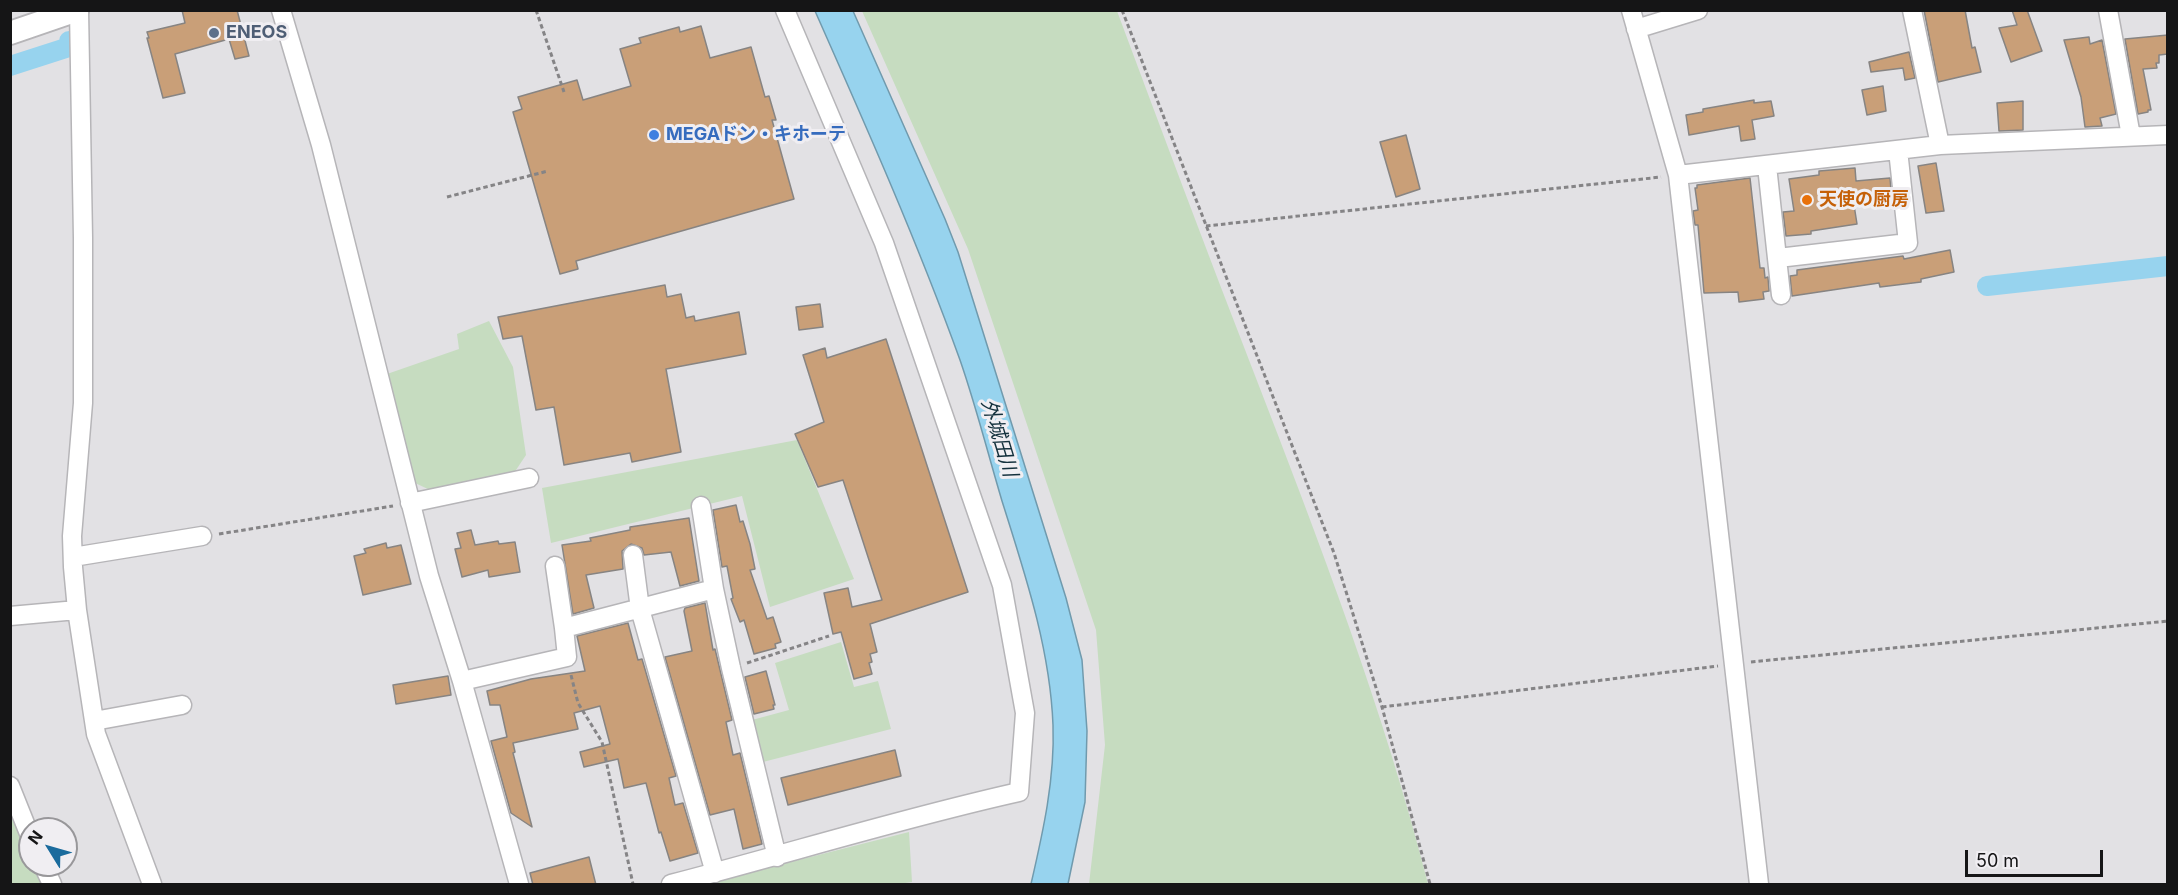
<!DOCTYPE html>
<html>
<head>
<meta charset="utf-8">
<style>
  body { margin:0 }
  #map { position:relative; width:2178px; height:895px; overflow:hidden; background:#e2e1e4; font-family:Inter,sans-serif }
  canvas { display:block }
  .frame { position:absolute; inset:0; border:12px solid #151516; pointer-events:none }
  .north { position:absolute; left:18px; top:817px; width:60px; height:60px; box-sizing:border-box; background:#f0eef2; border:2px solid #98979a; border-radius:50%; rotate:307deg; font-size:16px; font-weight:700; line-height:24px; text-align:center; color:#151516 }
  .north::after { content:''; display:block; margin:auto; width:21px; height:27px; background:#1a6b9d; clip-path:polygon(50% 0,100% 100%,50% 72%,0 100%) }
  .scale { position:absolute; left:1965px; top:850px; width:138px; height:27px; box-sizing:border-box; border:3px solid #151516; border-top:0; padding-left:8px; font-size:18px; line-height:21px; white-space:nowrap; color:#151516; -webkit-text-stroke:4px #f0eef2; paint-order:stroke }
</style>
</head>
<body>
<div id="map">
<canvas width="2178" height="895"></canvas>
<div class="frame"></div>
<div class="north">N</div>
<div class="scale">50 m</div>
</div>
<script>
const ctx = document.querySelector('canvas').getContext('2d');
ctx.lineJoin = 'round';
function fillPath(path, color) { ctx.fillStyle = color; ctx.fill(path, 'evenodd'); }
function stroke(path, color, width, dash) { ctx.strokeStyle = color; ctx.lineWidth = width; ctx.lineCap = dash ? 'butt' : 'round'; ctx.setLineDash(dash || []); ctx.stroke(path); }
function write(font, color, halo, rows, align = 'center') {
  ctx.font = font + ' Inter,"Noto Sans JP",sans-serif'; ctx.lineWidth = 6; ctx.setLineDash([]); ctx.textBaseline = 'middle'; ctx.strokeStyle = halo; ctx.fillStyle = color; for (const [text, x, y, turn = 0] of rows) {
    ctx.save(); ctx.translate(x, y); ctx.rotate((+turn || 0) * Math.PI / 180); ctx.textAlign = isNaN(turn) ? turn : align; if (halo) ctx.strokeText(text, 0, 0); ctx.fillText(text, 0, 0); ctx.restore();
  }
}
fillPath(new Path2D(`
  M862 11H1117C1162 132 1207 252 1254 373 1319 541 1384 710 1428 884H1089L1105 745 1096 630 968 249Z
  M489 321 513 367 526 455 512 476 430 490 413 482 387 374 459 349 457 334Z
  M797 440 854 579 770 607 742 496 551 543 542 488Z
  M841 642 854 687 878 681 891 729 763 762 752 720 789 710 775 663Z
  M10 799 30 846V865H38L47 884H11Z
  M909 832 912 882 899 884H704Z`), '#c6dcc0');
const water = new Path2D(`
  M815 11H853L945 219 958 252 1066 598 1082 660 1087 731 1085 802 1068 884H1031C1043 832 1055 779 1053 725 1050 648 1025 574 1002 501 988 454 976 406 960 360 917 241 866 126 815 11Z`);
fillPath(water, '#97d3ee');
stroke(water, '#709aad', 1.5);
stroke(new Path2D(`
  M10 66 69 47V41
  M1987 286 2168 266`), '#97d3ee', 20);
const building = new Path2D(`
  M182 10H237L249 56 235 59 229 39 175 54 185 93 163 98 147 38H149L147 32 185 23Z
  M1924 10H1965L1972 48 1975 47 1981 72 1938 82Z
  M2012 10H2027L2042 51 2011 62 1999 28 2017 25Z
  M701 26 710 58 751 47 765 97 769 96 776 120H772L794 199 576 261 578 269 560 274 513 112 522 109 518 97 577 80 583 100 631 86 620 49 641 43 639 38 679 27 680 32Z
  M2168 35V54L2159 55V63H2156L2157 68 2143 69 2151 110H2148V112L2138 114 2125 39Z
  M2089 37 2090 44 2102 40 2116 114 2100 118 2102 126 2085 127 2081 97 2064 40Z
  M1909 52 1915 78 1905 80 1903 68 1871 72 1869 62Z
  M1883 86 1886 111 1867 115 1862 90Z
  M1754 100V103L1771 101 1774 116 1752 120 1755 139 1741 141 1739 126 1689 135 1686 115 1703 112V109Z
  M2023 101V130L1999 131 1997 103Z
  M1406 135 1420 189 1396 197 1380 142Z
  M1936 163 1944 211 1926 213 1918 166Z
  M1855 168 1856 181 1890 178 1892 202 1854 205 1857 224 1811 231V234L1786 236 1783 212 1794 211 1789 179 1819 175V171Z
  M1750 178 1760 268H1764L1765 278 1768 277 1769 291 1763 292 1764 299 1739 302 1738 292 1704 293 1698 225H1695L1693 211 1698 210 1695 188H1697V185Z
  M1950 250 1954 272 1921 279V282L1880 287 1879 283 1792 296 1790 276 1797 275V270L1903 256 1904 259Z
  M665 285 667 297 681 294 686 318 694 316 695 321 739 312 746 354 666 369 681 452 632 462 630 453 564 465 554 407 536 410 522 336 503 339 498 317Z
  M820 304 823 327 799 330 796 307Z
  M886 339 968 592 870 624 877 652 870 654 872 662 869 663 872 674 854 679 841 632 833 634 824 593 848 588 852 607 882 600 843 480 818 487 795 434 824 422 803 355 825 348 827 358Z
  M736 505 740 522 743 521 750 544 755 569 750 570 767 619 773 617 781 642 775 644 776 648 754 654 744 620 740 622 731 599 733 598 727 566 722 567 713 510Z
  M689 518 699 581 680 586 671 552 644 555 642 548 631 544 622 551 623 569 586 575 594 608 573 614 562 545 591 541 590 538 630 530V527Z
  M471 530 475 545 498 541 499 544 515 542 520 572 489 577 488 570 462 577 455 549 461 548 457 533Z
  M386 543 387 548 401 545 411 584 363 595 354 556 366 553 364 549Z
  M705 603 713 650 715 649 732 720 726 722 733 755 740 753 762 844 743 849 734 809 710 815 665 657 692 651 684 611 685 608Z
  M628 623 638 660 642 659 676 776 669 778 675 805 683 803 698 853 670 861 661 832 659 833 646 783 624 788 618 759 584 767 580 752 610 744 600 706 574 713 578 729 513 743 515 752 513 753 532 827 511 813 491 741 507 737 500 705H490L487 691 531 679 585 671 577 636Z
  M766 671 775 705H773L774 709 754 714 745 677Z
  M448 676 451 695 396 704 393 685Z
  M895 750 901 776 788 805 781 778Z
  M589 857 596 885H533L530 873Z`);
fillPath(building, '#c99f78');
stroke(building, '#878482', 1.5);
const minor = new Path2D(`
  M79 10 83 238V403L72 536 73 567 77 610 96 734 152 884
  M281 10 321 145 429 576 462 681 519 884
  M1631 10 1678 175 1759 884
  M1912 10 1940 145
  M2108 10 2131 136
  M1636 29 1698 10
  M1767 166 1781 295
  M1678 175 1940 145 2168 135
  M1778 258 1908 243 1898 150
  M410 503 529 478
  M701 506 714 589
  M633 555 640 609 715 873
  M73 557 202 536
  M555 566 564 628
  M10 616 77 610
  M462 681 567 657 564 628 714 589 731 668 777 857
  M94 721 182 705
  M10 786 30 836
  M43 865 52 884
  M671 884C787 854 902 818 1019 792L1025 713 1002 585 884 243 785 10`);
const major = new Path2D(`
  M10 33 77 10`);
stroke(minor, '#b6b5b8', 21);
stroke(major, '#b6b5b8', 26);
stroke(new Path2D(`
  M536 10 564 92
  M1122 10 1334 553 1382 707 1430 884
  M447 197 548 171
  M1206 226 1661 177
  M219 534 393 506
  M1751 662 2168 621
  M747 663 829 636
  M571 675 578 703 602 742 633 884
  M1382 707 1718 666`), '#858486', 3, [4.5, 3]);
stroke(minor, '#fff', 18);
stroke(major, '#fff', 22);
for (const [x, y, r, color] of [
  [214,33,6,"#5c6f8a"],
  [654,135,6,"#3f7fe0"],
  [1807,200,6,"#e8710a"]
]) { const dot = new Path2D(); dot.arc(x, y, r, 0, 2 * Math.PI); ctx.fillStyle = color; ctx.fill(dot); stroke(dot, '#f0eef2', 2); }
write('bold 18px', '#4e5e75', '#f0eef2', [
  ["ENEOS",226,33]
], 'left');
write('bold 18px', '#366cbe', '#f0eef2', [
  ["MEGAドン・キホーテ",666,135]
], 'left');
write('bold 18px', '#c56008', '#f0eef2', [
  ["天使の厨房",1819,200]
], 'left');
write('italic 20px', '#15323e', '#f0eef2', [
  ["外城田川",999,438,73]
]);
</script>
</body>
</html>
